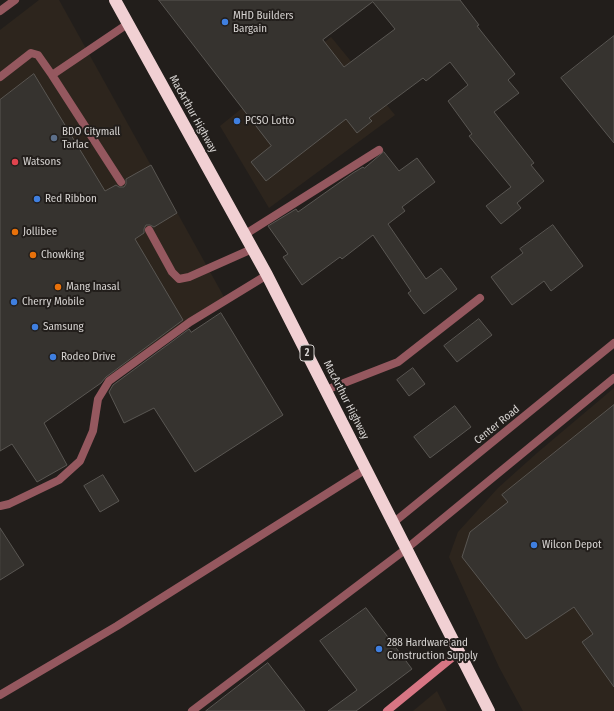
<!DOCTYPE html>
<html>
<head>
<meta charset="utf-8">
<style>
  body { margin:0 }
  canvas { display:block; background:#221e1b }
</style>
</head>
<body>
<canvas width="614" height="711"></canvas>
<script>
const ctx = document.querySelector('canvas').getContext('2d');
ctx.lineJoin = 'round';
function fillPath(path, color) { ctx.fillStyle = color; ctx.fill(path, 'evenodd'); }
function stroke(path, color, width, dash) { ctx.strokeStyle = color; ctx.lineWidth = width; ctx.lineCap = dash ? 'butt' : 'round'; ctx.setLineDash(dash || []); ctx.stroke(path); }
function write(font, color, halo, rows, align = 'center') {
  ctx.font = font + ' "Fira Sans Condensed",sans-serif'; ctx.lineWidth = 4; ctx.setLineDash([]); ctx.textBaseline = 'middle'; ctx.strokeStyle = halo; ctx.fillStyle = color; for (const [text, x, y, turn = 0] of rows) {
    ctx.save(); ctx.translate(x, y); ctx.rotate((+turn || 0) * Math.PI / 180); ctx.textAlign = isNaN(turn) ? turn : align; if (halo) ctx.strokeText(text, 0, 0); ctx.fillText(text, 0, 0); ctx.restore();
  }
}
fillPath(new Path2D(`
  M39 0H59L224 297 0 451V30Z
  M331 37 395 115 269 208 220 126Z
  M614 388V711H523L499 667 449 557 458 532 498 488 537 453Z
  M437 691 447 711H413Z`), '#2d251d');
const building = new Path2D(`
  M159 0H460L479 25 477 26 515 74 508 80 519 93 494 112 534 163 531 165 544 181 517 203 521 208 501 224 486 206 511 187 469 136 472 134 448 101 468 85 450 62 426 81 423 78 369 118 372 121 357 133 346 119 266 181 251 162 271 146ZM373 2 395 29 344 67 323 40Z
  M614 36V143L561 78Z
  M34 74 105 191 116 185 119 187H124L126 184V179L151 165 177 213 154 227 150 225H146L144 229V233L135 239 183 320 106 377 101 383 44 423 67 465 37 482 12 444 0 451V100Z
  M384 152 399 171 417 158 435 182 402 207 405 211 388 224 426 279 441 268 457 289 424 314 408 293 411 291 373 235 342 259 340 257 302 285 283 257 288 254 268 226 296 209 298 212 353 173 363 167 364 168Z
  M553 225 583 266 551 291 544 281 512 305 491 277 523 253 520 249Z
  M221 313 283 415 195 472 154 408 124 423 109 392 113 385 189 329 191 332Z
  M479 319 492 335 457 362 444 346Z
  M413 368 425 384 409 396 397 380Z
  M614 405V687L582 642 593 634 574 607 526 639 462 557 470 532 508 502 502 495Z
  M455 406 471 427 430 458 414 437Z
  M103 475 119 501 100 512 84 486Z
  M0 528 24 565 0 580Z
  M366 608 412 669 356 711H328L357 690 320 641Z
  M268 663 305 711H206Z`);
fillPath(building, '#36332f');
stroke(building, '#595652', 1);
stroke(new Path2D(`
  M52 75 129 23
  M0 77 31 53 38 55 52 75 121 182
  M149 230 172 272 179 279 189 277 252 249
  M244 235 379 150
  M326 390 398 362 480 298`), '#95585f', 8);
stroke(new Path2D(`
  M0 11 15 0
  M0 506 9 504 59 480 80 461 93 431 98 399 109 381 190 322 267 275
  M393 523 614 343
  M0 695 117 626 366 469
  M192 711 406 549 614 378`), '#95585f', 8);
stroke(new Path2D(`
  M387 711 458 653`), '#d87684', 8);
stroke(new Path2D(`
  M115 0 267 275 489 711`), '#f1d0d3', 12);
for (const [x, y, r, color] of [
  [225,22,4,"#3f7fe0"],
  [237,121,4,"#3f7fe0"],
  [54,138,4,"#5c6f8a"],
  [15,162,4,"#e0444e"],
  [37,199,4,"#3f7fe0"],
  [15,232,4,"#e8710a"],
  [33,255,4,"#e8710a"],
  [58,287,4,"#e8710a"],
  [14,302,4,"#3f7fe0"],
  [35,327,4,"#3f7fe0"],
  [53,357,4,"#3f7fe0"],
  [534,545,4,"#3f7fe0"],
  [379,649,4,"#3f7fe0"]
]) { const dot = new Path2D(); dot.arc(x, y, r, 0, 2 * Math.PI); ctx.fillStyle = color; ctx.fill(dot); stroke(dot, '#221e1b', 1.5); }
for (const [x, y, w] of [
  [307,353,14]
]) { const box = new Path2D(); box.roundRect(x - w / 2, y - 8, w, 16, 3); ctx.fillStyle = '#221e1b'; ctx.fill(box); stroke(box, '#d5d2d0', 1); }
write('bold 10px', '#d5d2d0', null, [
  ["2",307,353]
]);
write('11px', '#d5d2d0', '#221e1b', [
  ["MHD Builders",233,16],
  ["Bargain",233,29],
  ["PCSO Lotto",245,121],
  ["BDO Citymall",62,132],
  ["Tarlac",62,145],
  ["Watsons",23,162],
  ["Red Ribbon",45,199],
  ["Jollibee",23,232],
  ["Chowking",41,255],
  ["Mang Inasal",66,287],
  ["Cherry Mobile",22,302],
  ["Samsung",43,327],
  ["Rodeo Drive",61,357],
  ["Wilcon Depot",542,545],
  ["288 Hardware and",387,643],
  ["Construction Supply",387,656]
], 'left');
write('11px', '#d5d2d0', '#221e1b', [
  ["MacArthur Highway",193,114,61],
  ["MacArthur Highway",346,400,63],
  ["Center Road",497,425,-39]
]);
</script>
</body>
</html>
